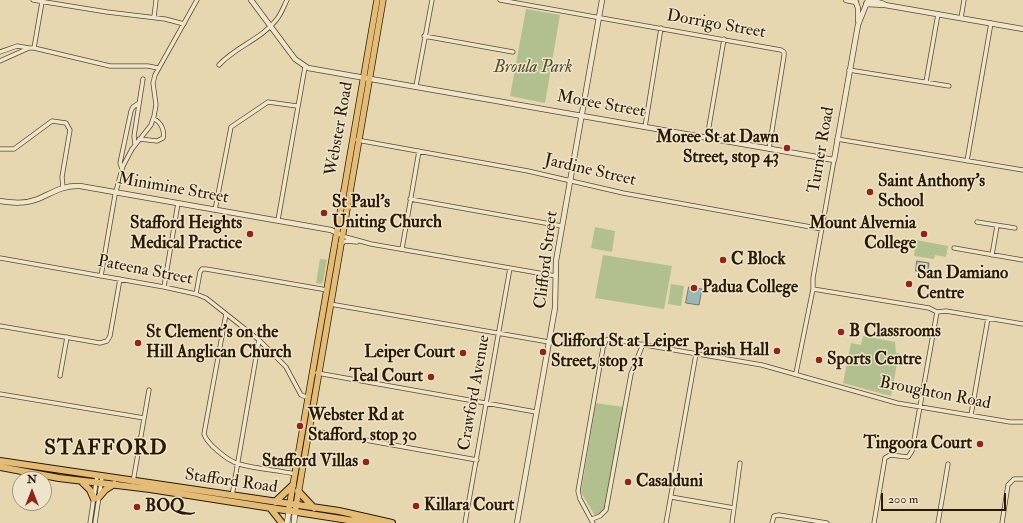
<!DOCTYPE html>
<html>
<head>
<meta charset="utf-8">
<style>
  body { margin:0 }
  #map { position:relative; width:1023px; height:523px; overflow:hidden; background:#e7d7b1; font-family:"IM FELL Double Pica",serif }
  canvas { display:block }
  .north { position:absolute; left:12px; top:471px; width:40px; height:40px; box-sizing:border-box; background:#efe5cc; border:1px solid #a0947c; border-radius:50%; rotate:0deg; font-size:11px; font-weight:700; line-height:16px; text-align:center; color:#2a1a03 }
  .north::after { content:''; display:block; margin:auto; width:14px; height:18px; background:#8f2418; clip-path:polygon(50% 0,100% 100%,50% 72%,0 100%) }
  .scale { position:absolute; left:881px; top:493px; width:125px; height:18px; box-sizing:border-box; border:2px solid #2a1a03; border-top:0; padding-left:5px; font-size:12px; line-height:14px; white-space:nowrap; color:#2a1a03; -webkit-text-stroke:3px #efe5cc; paint-order:stroke }
</style>
</head>
<body>
<div id="map">
<canvas width="1023" height="523"></canvas>
<div class="north">N</div>
<div class="scale">200 m</div>
</div>
<script>
const ctx = document.querySelector('canvas').getContext('2d');
ctx.lineJoin = 'round';
function fillPath(path, color) { ctx.fillStyle = color; ctx.fill(path, 'evenodd'); }
function stroke(path, color, width, dash) { ctx.strokeStyle = color; ctx.lineWidth = width; ctx.lineCap = dash ? 'butt' : 'round'; ctx.setLineDash(dash || []); ctx.stroke(path); }
function write(font, color, halo, rows, align = 'center') {
  ctx.font = font + ' "IM FELL Double Pica",serif'; ctx.lineWidth = 3; ctx.setLineDash([]); ctx.textBaseline = 'middle'; ctx.strokeStyle = halo; ctx.fillStyle = color; for (const [text, x, y, turn = 0] of rows) {
    ctx.save(); ctx.translate(x, y); ctx.rotate((+turn || 0) * Math.PI / 180); ctx.textAlign = isNaN(turn) ? turn : align; if (halo) ctx.strokeText(text, 0, 0); ctx.fillText(text, 0, 0); ctx.restore();
  }
}
fillPath(new Path2D(`
  M526 9 560 15 545 103 510 96Z
  M595 227 615 231 612 252 591 248Z
  M916 240 948 246 946 257 935 255 934 259 914 256Z
  M603 255 672 266 664 309 595 298Z
  M320 259 327 260 323 282 321 284 316 283Z
  M671 284 684 286 681 306 668 304Z
  M863 336 895 342 896 353H899L891 396 843 383 851 343 861 345Z
  M596 403 623 407 605 508 601 514 595 516 581 492Z`), '#b2bf8e');
const water = new Path2D(`
  M917 261 929 263 928 272 916 271Z
  M689 287 702 289 699 305 686 303Z`);
fillPath(water, '#9cb7b8');
stroke(water, '#6e7870', 1);
const minor = new Path2D(`
  M33 0 107 12 165 19 184 24
  M500 0 781 50 784 52V56L769 149
  M154 17 156 0
  M961 18 964 0
  M424 36 513 52
  M34 48 110 66H148L158 68
  M0 52 17 46 29 48
  M0 61 29 48H34L42 2
  M219 65C235 47 262 39 277 19 281 14 284 6 287 0
  M849 70 949 86
  M926 82 938 14
  M416 86 432 0
  M645 127 661 28
  M707 138 724 39
  M139 139 157 141 163 138C165 131 161 122 154 119
  M837 139 1023 170
  M357 140 528 171 623 193 822 229
  M135 144 134 136 143 79
  M0 149H14L52 121 66 123 70 130 62 177 63 188
  M967 161 991 23
  M122 169 120 163 131 111 133 107 139 103
  M410 199 562 226
  M215 210 231 127 268 102 297 106
  M278 220 305 67
  M977 222 1015 228
  M342 236 371 244 556 276
  M340 244 346 241 357 242
  M954 248 1023 260
  M402 249 419 151
  M992 255 997 226
  M0 258 164 287 196 294 206 298 259 340 286 367 301 395 309 398
  M101 276 115 195 123 166 132 149 151 125 154 116 156 105 153 83 155 75 197 0
  M164 287 178 203
  M813 289 929 308 937 312
  M196 294 200 272 202 269H206L327 290
  M330 304 549 342
  M937 312 946 311 1023 324
  M226 314 204 434C207 444 228 461 239 464 257 469 276 470 295 474
  M0 326 100 343 107 341 110 336 120 279
  M317 373 536 412
  M796 373 813 289V278L834 160
  M60 376 67 337
  M0 394 144 418
  M971 415 988 318
  M309 430 477 460
  M133 482 149 390
  M232 496 259 340
  M671 497 734 508
  M592 519 600 516 606 510 631 374 643 344
  M90 523 97 476
  M95 523 102 477
  M465 523 510 268
  M593 523 580 499 578 491 603 348 606 340 610 339 762 365 897 403 1010 422H1023
  M666 523 696 354
  M732 523 740 463
  M772 523 774 516 779 515 827 523
  M874 523 885 458 890 455 908 457 912 451 937 312
  M938 523 948 464
  M1002 523 1008 485 1014 479H1023`);
const tertiary = new Path2D(`
  M251 0 295 59 308 68 834 160 858 25 868 0
  M846 0 856 2
  M855 0 858 8V21
  M871 0 884 4
  M866 4 885 5 1023 29
  M0 201C13 203 25 204 38 199 52 193 63 185 80 186L331 230 339 234
  M517 523 555 308 556 261 602 0`);
const secondary = new Path2D(`
  M287 523 289 511
  M294 523 295 512`);
const primary = new Path2D(`
  M289 508 377 0
  M295 512 383 0`);
const trunk = new Path2D(`
  M0 461 339 511 392 523
  M0 467 59 478 150 489 348 520 380 522
  M81 481 90 490 94 499
  M298 491 314 508
  M99 497 105 490 114 484
  M275 502 293 485
  M271 509 282 523`);
stroke(minor, '#59492e', 5);
stroke(tertiary, '#59492e', 6);
stroke(secondary, '#2a1a03', 6);
stroke(primary, '#2a1a03', 7);
stroke(trunk, '#2a1a03', 8);
stroke(minor, '#efe5cc', 3.5);
stroke(tertiary, '#efe5cc', 4.5);
stroke(secondary, '#efe5cc', 5);
stroke(primary, '#e4bc78', 5.5);
stroke(trunk, '#e4bc78', 6);
for (const [x, y, r, color] of [
  [787,148,4,"#8f2418"],
  [870,192,4,"#8f2418"],
  [324,213,4,"#8f2418"],
  [250,234,4,"#8f2418"],
  [924,234,4,"#8f2418"],
  [723,260,4,"#8f2418"],
  [909,284,4,"#8f2418"],
  [694,288,4,"#8f2418"],
  [841,332,4,"#8f2418"],
  [138,343,4,"#8f2418"],
  [777,351,4,"#8f2418"],
  [543,352,4,"#8f2418"],
  [463,353,4,"#8f2418"],
  [819,360,4,"#8f2418"],
  [431,377,4,"#8f2418"],
  [300,426,4,"#8f2418"],
  [980,444,4,"#8f2418"],
  [366,462,4,"#8f2418"],
  [628,482,4,"#8f2418"],
  [416,506,4,"#8f2418"],
  [137,507,4,"#8f2418"]
]) { const dot = new Path2D(); dot.arc(x, y, r, 0, 2 * Math.PI); ctx.fillStyle = color; ctx.fill(dot); stroke(dot, '#efe5cc', 1.5); }
write('17px', '#2a1a03', '#efe5cc', [
  ["Dorrigo Street",716,25,10],
  ["Moree Street",601,105,10],
  ["Webster Road",340,129,-80],
  ["Turner Road",822,150,-80],
  ["Jardine Street",590,171,13],
  ["Minimine Street",173,189,10],
  ["Clifford Street",547,260,-83],
  ["Pateena Street",145,271,11],
  ["Crawford Avenue",475,393,-80],
  ["Broughton Road",935,394,11],
  ["Stafford Road",231,482,8]
]);
write('italic 17px', '#534c2d', '#efe5cc', [
  ["Broula Park",533,68]
]);
write('bold 17px', '#2a1a03', '#efe5cc', [
  ["Moree St at Dawn",779,138,"right"],
  ["Street, stop 43",779,158,"right"],
  ["Saint Anthony's",878,182],
  ["School",878,202],
  ["St Paul's",332,203],
  ["Uniting Church",332,223],
  ["Stafford Heights",242,224,"right"],
  ["Medical Practice",242,244,"right"],
  ["Mount Alvernia",916,224,"right"],
  ["College",916,244,"right"],
  ["C Block",731,260],
  ["San Damiano",917,274],
  ["Centre",917,294],
  ["Padua College",702,288],
  ["B Classrooms",849,332],
  ["St Clement's on the",146,333],
  ["Hill Anglican Church",146,353],
  ["Clifford St at Leiper",551,342],
  ["Street, stop 31",551,362],
  ["Parish Hall",769,351,"right"],
  ["Leiper Court",455,353,"right"],
  ["Sports Centre",827,360],
  ["Teal Court",423,377,"right"],
  ["Webster Rd at",308,416],
  ["Stafford, stop 30",308,436],
  ["Tingoora Court",972,444,"right"],
  ["Stafford Villas",358,462,"right"],
  ["Casalduni",636,482],
  ["Killara Court",424,506],
  ["BOQ",145,507]
], 'left');
ctx.letterSpacing = '1px';
write('bold 21px', '#2a1a03', '#efe5cc', [
  ["STAFFORD",106,449]
]);
ctx.letterSpacing = '0px';
</script>
</body>
</html>
